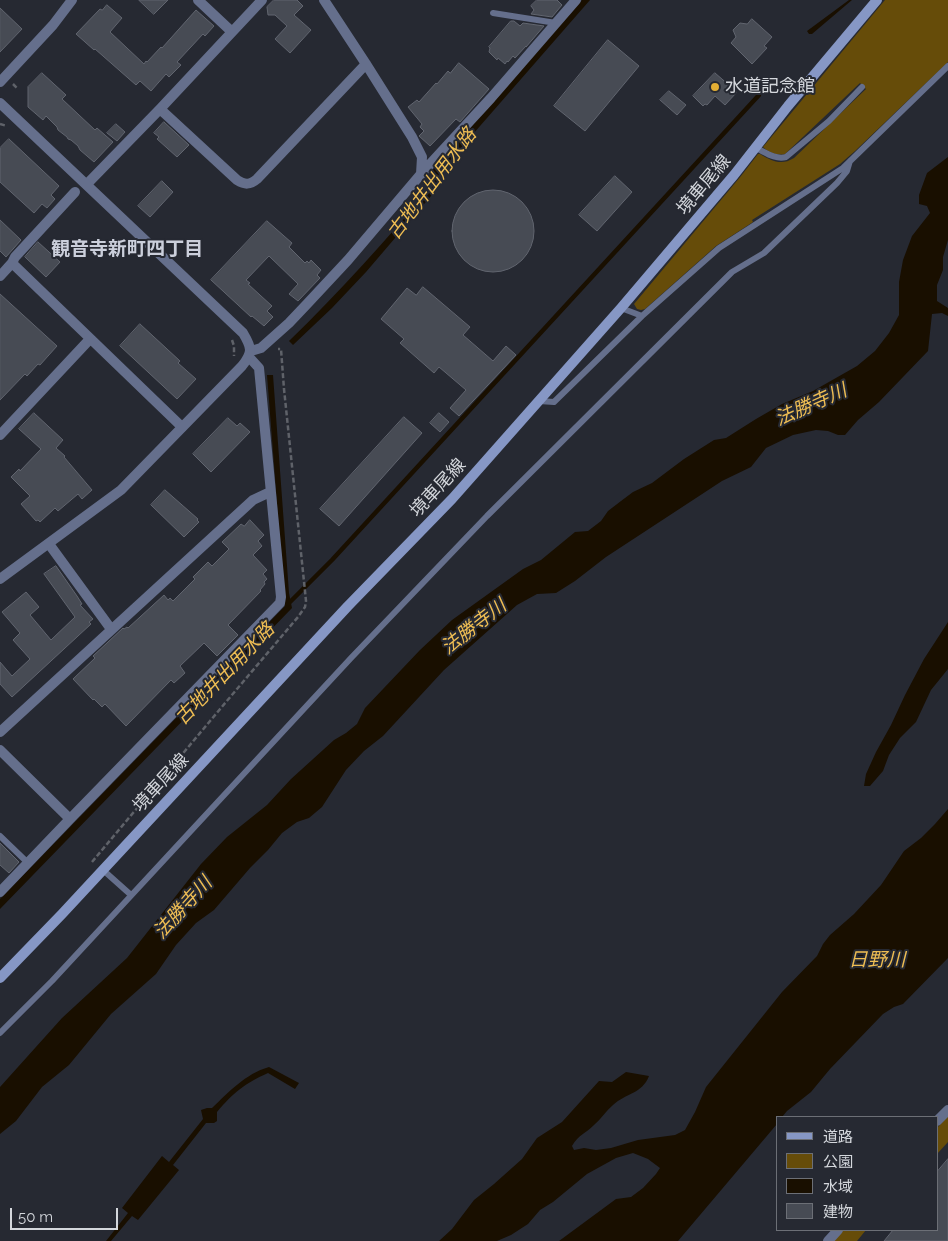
<!DOCTYPE html>
<html>
<head>
<meta charset="utf-8">
<style>
  body { margin:0 }
  #map { position:relative; width:948px; height:1241px; overflow:hidden; background:#262932; font-family:Raleway,"Noto Sans JP",sans-serif }
  canvas { display:block }
  .legend { position:absolute; left:776px; top:1116px; width:162px; height:115px; box-sizing:border-box; background:#262932; border:1px solid #6c6f76; margin:0; padding:6px 9px; list-style:none; font-size:15px; color:#d4d7dc }
  .legend li { display:flex; align-items:center; gap:10px; height:25px }
  .legend b { width:25px; border:1px solid #6c6f76 }
  .scale { position:absolute; left:10px; top:1208px; width:108px; height:22px; box-sizing:border-box; border:2px solid #d4d7dc; border-top:0; padding-left:6px; font-size:15px; line-height:18px; white-space:nowrap; color:#d4d7dc; -webkit-text-stroke:4px #262932; paint-order:stroke }
</style>
</head>
<body>
<div id="map">
<canvas width="948" height="1241"></canvas>
<ul class="legend">
<li><b style="height:6px;background:#8697c5"></b>道路</li>
<li><b style="height:14px;background:#664c09"></b>公園</li>
<li><b style="height:14px;background:#190f00"></b>水域</li>
<li><b style="height:14px;background:#474b54"></b>建物</li>
</ul>
<div class="scale">50 m</div>
</div>
<script>
const ctx = document.querySelector('canvas').getContext('2d');
ctx.lineJoin = 'round';
function fillPath(path, color) { ctx.fillStyle = color; ctx.fill(path, 'evenodd'); }
function stroke(path, color, width, dash) { ctx.strokeStyle = color; ctx.lineWidth = width; ctx.lineCap = dash ? 'butt' : 'round'; ctx.setLineDash(dash || []); ctx.stroke(path); }
function write(font, color, halo, rows, align = 'center') {
  ctx.font = font + ' Raleway,"Noto Sans JP",sans-serif'; ctx.lineWidth = 4; ctx.setLineDash([]); ctx.textBaseline = 'middle'; ctx.strokeStyle = halo; ctx.fillStyle = color; for (const [text, x, y, turn = 0] of rows) {
    ctx.save(); ctx.translate(x, y); ctx.rotate((+turn || 0) * Math.PI / 180); ctx.textAlign = isNaN(turn) ? turn : align; if (halo) ctx.strokeText(text, 0, 0); ctx.fillText(text, 0, 0); ctx.restore();
  }
}
fillPath(new Path2D(`
  M885 0H948V62L855 151 840 164 752 220 753 222 716 246 645 309 641 310 637 309 634 304 741 176 758 154H760C772 161 781 166 794 158L866 89 860 83 785 154C777 156 768 152 763 147Z
  M948 1116V1142L937 1154V1128Z
  M843 1230H866L857 1241H834Z`), '#664c09');
fillPath(new Path2D(`
  M582 0H590L439 173 437 189 366 272 332 308 293 345 289 341C340 292 386 239 432 187V171Z
  M849 0H852L812 34H809L807 31Z
  M948 157V240L943 257V270L937 285V301L948 308V316L942 313 932 314 928 351 879 402 858 420 845 435H838L828 431 816 430 793 435 766 448 751 467 722 481 606 557 575 581 556 593 537 594 517 605 444 670 383 736 364 751 346 770 322 807 309 818 297 822 282 833 268 850 250 868 214 910 196 923 176 945 156 974 111 1014 69 1065 42 1087 16 1121 0 1134V1087L62 1018 127 958 201 864 227 837 267 805 291 779 334 740 346 733 357 724 365 708 420 650 452 620 523 569 541 560 575 532 588 531 601 521 608 511 621 501 633 492 652 483 684 459 714 440 726 438 756 419 782 404 813 391 857 366 875 351 889 333 899 315V282L903 260 912 236 930 213 927 206 919 204V195L927 173Z
  M267 375H273L289 593 292 608 0 909V899L285 606Z
  M948 622V669L931 690 916 722 900 738 889 755 883 771 870 786H864L866 774 876 752 891 725 905 695 924 659Z
  M948 809V958L903 1004 894 1007 883 1014 830 1069 811 1092 787 1111 782 1117H777V1124L678 1241H559L616 1199 631 1197 643 1188 656 1174 660 1168 648 1159 633 1153 616 1158 587 1174 553 1202 540 1210 528 1224 511 1235 497 1241H439L452 1229 474 1200 494 1184 522 1159 537 1138 562 1122 599 1081 612 1082 626 1072 649 1076C642 1094 626 1093 613 1105 606 1111 601 1119 594 1125 585 1134 579 1134 572 1146L574 1150 584 1148 596 1150 611 1148 638 1140 675 1135 685 1130 695 1112 706 1087 782 992 817 956 823 944 830 935 854 914 881 885 904 851 921 838 935 824Z
  M269 1067 299 1083 295 1089 268 1073C245 1083 233 1093 217 1112V1121L214 1123H206L173 1165 179 1170 138 1220 132 1216 111 1241H106L128 1213 122 1208 162 1156 169 1162 203 1119 201 1110 207 1108H212C229 1092 245 1074 269 1067Z`), '#190f00');
stroke(new Path2D(`
  M288 604 332 560 759 95`), '#190f00', 4.5);
const building = new Path2D(`
  M139 0H168L154 14Z
  M274 0H297L303 6 294 15 311 30 290 53 275 39 287 26 275 15H268L267 7Z
  M537 0H557L562 5 552 17 531 14 534 10 531 6Z
  M107 5 122 18 110 32 144 64 146 61 147 62 161 47 162 48 196 10 214 26 205 36 203 34 177 62 181 65 169 77 166 74 151 91 140 81 136 85 95 49 94 50 76 34 100 9 102 10Z
  M0 8 22 29 0 52Z
  M752 19 772 37 764 46 767 48 752 64 731 43 736 37 733 30 740 23 747 24Z
  M511 21H514L520 26 523 23 544 26 526 47V46L515 58 513 56 508 62 507 61 505 64 498 58 497 60 489 52 490 48 489 47Z
  M608 40 639 66 585 131 554 106Z
  M459 63 489 89 460 122 456 119 430 146 419 136 424 131 420 127 422 124 408 107 417 100 419 102 436 83 437 84 448 71 450 73Z
  M42 73 66 95 62 99 95 130 97 128 113 142 94 162 80 150 78 146 71 140 68 139 67 137 58 130 57 127 46 116 43 120 28 107V87Z
  M715 73 737 92 725 105 715 96 707 105 705 104 703 106 693 96Z
  M669 91 686 105 677 115 660 100Z
  M164 122 189 145 177 157 157 139 159 137 154 133Z
  M116 124 125 132 117 141 107 133Z
  M9 139 59 186 51 195 55 199 47 208 42 204 34 213 0 182V148Z
  M615 176 632 192 597 231 579 215Z
  M162 181 173 192 150 217 138 206Z
  M452 231a41 41 0 1 1 82 0a41 41 0 1 1-82 0Z
  M0 220 21 240 6 257 0 251Z
  M267 221 292 243 289 247 305 263 307 261 309 263 311 260 321 270 317 275 320 278 298 301 289 294 298 284 269 256 246 280 250 283 248 284 272 306 267 311 273 317 264 326 252 316 251 317 211 280Z
  M38 242 60 262 46 277 25 257Z
  M423 287 470 327 463 335 493 361 506 346 516 355 459 416 450 408 466 390 439 367 434 373 400 343 404 339 381 319 407 288 416 295Z
  M0 294 57 346 40 365 38 364 27 376 25 374 0 400Z
  M140 324 180 361 178 363 196 379 177 399 120 346Z
  M34 413 63 440 56 448 65 456 64 457 92 490 82 499 78 494 58 511 55 508 40 522 38 520 36 521 21 504 30 496 11 477 19 469 20 471 41 449 19 429Z
  M439 413 449 422 440 432 430 423Z
  M404 417 422 433 339 526 320 509Z
  M228 418 237 426 240 423 250 432 211 472 193 454Z
  M165 490 198 519 197 520 199 522 184 537 151 505Z
  M250 520 264 535 258 541 262 546 253 555 267 570 263 574 267 579 264 582 265 584 260 590 261 591 228 625 238 635 217 656 204 643 180 666 185 673 174 683 171 680 126 726 105 704 102 707 94 699 93 700 73 679 95 658 93 656 123 628 124 629 127 627 128 628 164 595 168 600 170 598 173 601 195 579 193 577 208 562 212 566 229 549 222 542 241 524 244 526Z
  M56 566 77 596 82 604 80 605 93 619 89 622 91 624 12 697 0 684V662L12 676 30 659 13 640 20 633 2 612 26 592 39 607 30 615 51 640 75 617 44 574Z
  M0 843 19 862 9 873 0 865Z
  M948 1159V1241H884L893 1230H937V1172Z`);
fillPath(building, '#474b54');
stroke(building, '#61656f', 1);
stroke(new Path2D(`
  M13 84 18 89
  M0 124 7 126
  M232 340 234 346V356
  M92 862 226 702 298 617 305 607 306 601 284 389 281 349H278`), '#5f6269', 2.5, [5, 2.5]);
stroke(new Path2D(`
  M493 13 556 23
  M756 148C765 152 775 160 786 157L829 121 862 87
  M621 308 642 316 719 248 843 168 948 66
  M539 401 554 402 642 316
  M0 836 28 863
  M103 870 131 895
  M0 1033 52 981 351 658 487 516 732 272 764 253 837 183 847 171 850 161`), '#656f8c', 6);
stroke(new Path2D(`
  M198 0 231 31
  M324 0 366 64 412 137 422 157 421 174
  M160 109 237 180C245 185 250 185 257 179L366 64
  M87 184 160 109 262 0
  M12 263 15 257 75 192
  M0 276 12 263 182 427
  M251 351 261 348 289 323 307 304 348 260 421 174 491 98 576 0
  M0 435 90 339
  M49 544 111 629
  M0 732 253 500 270 492
  M0 750 70 819 0 892
  M70 819 280 603 281 597 259 368 249 357
  M937 1121 948 1110
  M828 1241 838 1230`), '#656f8c', 10);
stroke(new Path2D(`
  M0 82 53 25 72 0
  M0 103 243 333C252 348 253 352 242 366L121 490 0 579`), '#656f8c', 10);
stroke(new Path2D(`
  M0 978 62 914 348 606 452 499 621 308 734 175 788 106 877 0`), '#8697c5', 10);
for (const [x, y, r, color] of [
  [715,87,5,"#e3ae34"]
]) { const dot = new Path2D(); dot.arc(x, y, r, 0, 2 * Math.PI); ctx.fillStyle = color; ctx.fill(dot); stroke(dot, '#262932', 2); }
write('18px', '#d4d7dc', '#262932', [
  ["水道記念館",725,87]
], 'left');
write('18px', '#d4d7dc', '#262932', [
  ["境車尾線",704,185,-50],
  ["境車尾線",438,488,-47],
  ["境車尾線",161,783,-47]
]);
write('italic 19px', '#eebd53', '#262932', [
  ["古地井出用水路",432,184,-53],
  ["法勝寺川",811,405,-24],
  ["法勝寺川",474,627,-38],
  ["古地井出用水路",225,674,-46],
  ["法勝寺川",183,908,-48],
  ["日野川",877,960]
]);
write('bold 19px', '#cbcfdb', '#262932', [
  ["観音寺新町四丁目",127,249]
]);
</script>
</body>
</html>
